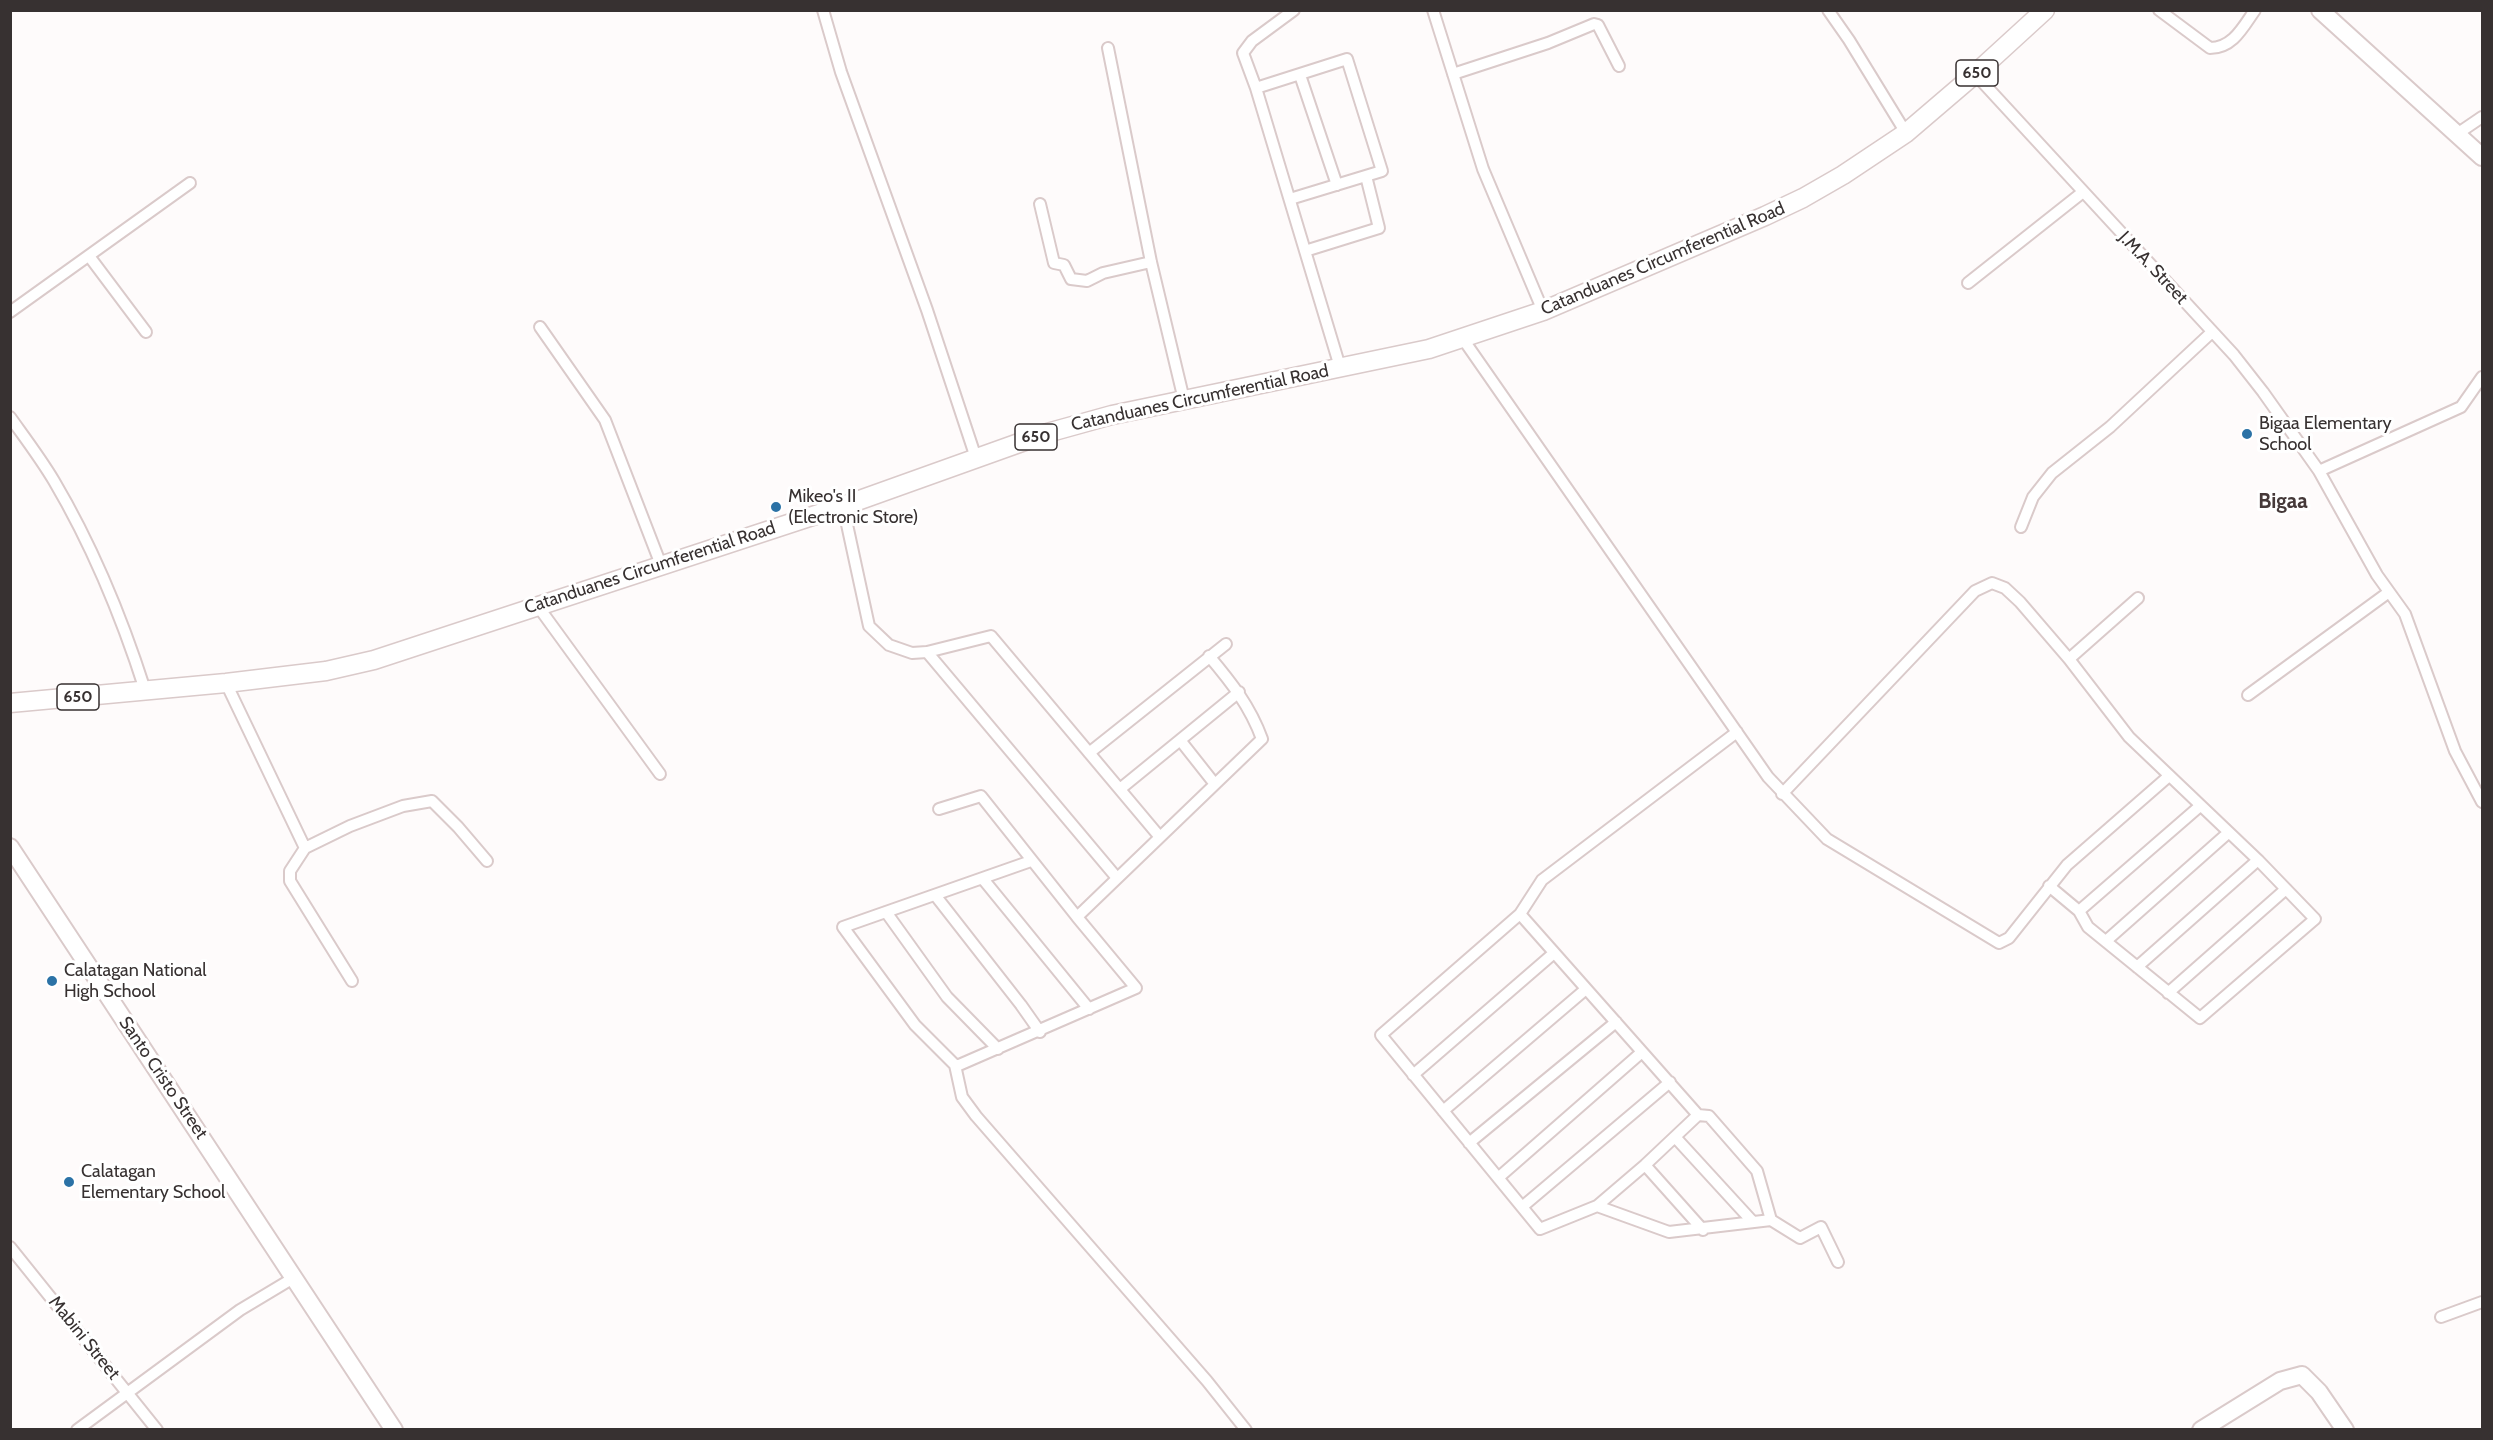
<!DOCTYPE html>
<html>
<head>
<meta charset="utf-8">
<style>
  body { margin:0 }
  #map { position:relative; width:2493px; height:1440px; overflow:hidden; background:#fefbfb; font-family:Cabin,sans-serif }
  canvas { display:block }
  .frame { position:absolute; inset:0; border:12px solid #373131; pointer-events:none }
</style>
</head>
<body>
<div id="map">
<canvas width="2493" height="1440"></canvas>
<div class="frame"></div>
</div>
<script>
const ctx = document.querySelector('canvas').getContext('2d');
ctx.lineJoin = 'round';
function stroke(path, color, width, dash) { ctx.strokeStyle = color; ctx.lineWidth = width; ctx.lineCap = dash ? 'butt' : 'round'; ctx.setLineDash(dash || []); ctx.stroke(path); }
function write(font, color, halo, rows, align = 'center') {
  ctx.font = font + ' Cabin,sans-serif'; ctx.lineWidth = 6; ctx.setLineDash([]); ctx.textBaseline = 'middle'; ctx.strokeStyle = halo; ctx.fillStyle = color; for (const [text, x, y, turn = 0] of rows) {
    ctx.save(); ctx.translate(x, y); ctx.rotate((+turn || 0) * Math.PI / 180); ctx.textAlign = isNaN(turn) ? turn : align; if (halo) ctx.strokeText(text, 0, 0); ctx.fillText(text, 0, 0); ctx.restore();
  }
}
const street = new Path2D(`
  M823 10 841 72 927 310 976 458
  M1294 10 1252 41 1243 53 1256 88 1340 367
  M1433 10 1483 169 1543 311
  M1828 10 1849 40 1906 133
  M2159 10 2210 48C2233 48 2243 27 2255 10
  M1108 48 1151 262 1184 400
  M1453 74 1548 43 1594 24 1598 25 1619 66
  M1975 74 2234 355 2263 392 2319 471 2377 575 2405 614 2455 751 2482 802
  M1300 75 1337 185
  M1256 88 1347 59 1382 171 1290 199
  M2457 134 2482 117
  M1040 204 1054 263 1064 265 1071 279 1087 281 1103 273 1151 262
  M1305 251 1379 228 1366 176
  M89 256 146 332
  M1968 283 2083 192
  M10 312 190 183
  M540 327 605 420 661 565
  M1463 339 1768 777 1827 839 1999 943 2009 938 2067 865 2169 776
  M10 417C25 438 41 459 54 481 93 547 122 618 145 690
  M2319 471 2461 407 2482 377
  M843 506 869 626 889 645 912 653 927 652 991 636 1159 836
  M2021 527 2033 497 2052 473 2110 427 2212 332
  M537 605 660 774
  M927 652 1117 878
  M2069 659 2138 598
  M226 683 305 848
  M2248 695 2389 592
  M1180 740 1214 783
  M1089 753 1226 644
  M1120 789 1239 692
  M1782 794 1975 591 1992 583 2005 588 2020 602 2069 659 2129 737 2258 860 2315 919 2200 1018 2088 927 2079 911 2200 806
  M939 809 981 796 1077 917 1136 988 959 1065H955L915 1025 843 927 1031 861
  M983 879 1089 1009
  M2049 886 2079 911
  M935 895 1021 1005 1040 1032
  M886 912 947 997 998 1049
  M1520 914 1698 1115 1709 1116 1757 1171 1771 1220
  M1077 917 1262 739C1250 706 1231 682 1209 656
  M2106 941 2228 833
  M2137 967 2258 860
  M352 981 290 881V871L305 848 350 826 403 806 432 801 458 827 487 861
  M2168 993 2286 889
  M955 1065 962 1097 976 1116 1207 1381 1246 1430
  M1413 1075 1554 953
  M1443 1111 1586 989
  M1698 1115 1645 1165 1597 1206 1540 1229 1381 1035 1520 914 1542 880 1737 732
  M1675 1137 1752 1221
  M1469 1143 1616 1022
  M1645 1165 1703 1230
  M1498 1178 1642 1052
  M1597 1206 1669 1232 1771 1220 1800 1238 1821 1227 1838 1262
  M1522 1207 1670 1082
  M10 1247 157 1430
  M2441 1317 2482 1302
  M77 1430 240 1310 295 1277`);
const secondary = new Path2D(`
  M2320 10 2482 157
  M10 847 394 1430
  M2201 1430 2280 1381 2302 1375 2319 1392 2345 1430`);
const primary = new Path2D(`
  M10 703 226 683 326 671 374 660 843 506 1047 433 1112 415 1429 349 1543 311 1765 216 1803 198 1843 175 1906 133 1975 74 2045 10`);
stroke(street, '#dacaca', 14);
stroke(secondary, '#dacaca', 20);
stroke(primary, '#dacaca', 21);
stroke(street, '#fff', 10);
stroke(secondary, '#fff', 16);
stroke(primary, '#fff', 18);
for (const [x, y, r, color] of [
  [2247,434,6,"#2b72a6"],
  [776,507,6,"#2b72a6"],
  [52,981,6,"#2b72a6"],
  [69,1182,6,"#2b72a6"]
]) { const dot = new Path2D(); dot.arc(x, y, r, 0, 2 * Math.PI); ctx.fillStyle = color; ctx.fill(dot); stroke(dot, '#fff', 2); }
for (const [x, y, w] of [
  [1977,73,42],
  [1036,437,42],
  [78,697,42]
]) { const box = new Path2D(); box.roundRect(x - w / 2, y - 13, w, 26, 4.5); ctx.fillStyle = '#fff'; ctx.fill(box); stroke(box, '#373131', 1.5); }
write('bold 16px', '#373131', null, [
  ["650",1977,73],
  ["650",1036,437],
  ["650",78,697]
]);
write('18px', '#373131', '#fff', [
  ["Catanduanes Circumferential Road",1663,259,-23],
  ["J.M.A. Street",2153,268,47],
  ["Catanduanes Circumferential Road",1200,398,-12],
  ["Catanduanes Circumferential Road",650,568,-18],
  ["Santo Cristo Street",163,1078,56],
  ["Mabini Street",84,1338,51]
]);
write('18px', '#373131', '#fff', [
  ["Bigaa Elementary",2259,424],
  ["School",2259,445],
  ["Mikeo's II",788,497],
  ["(Electronic Store)",788,518],
  ["Calatagan National",64,971],
  ["High School",64,992],
  ["Calatagan",81,1172],
  ["Elementary School",81,1193]
], 'left');
write('bold 21px', '#453939', '#fff', [
  ["Bigaa",2283,502]
]);
</script>
</body>
</html>
